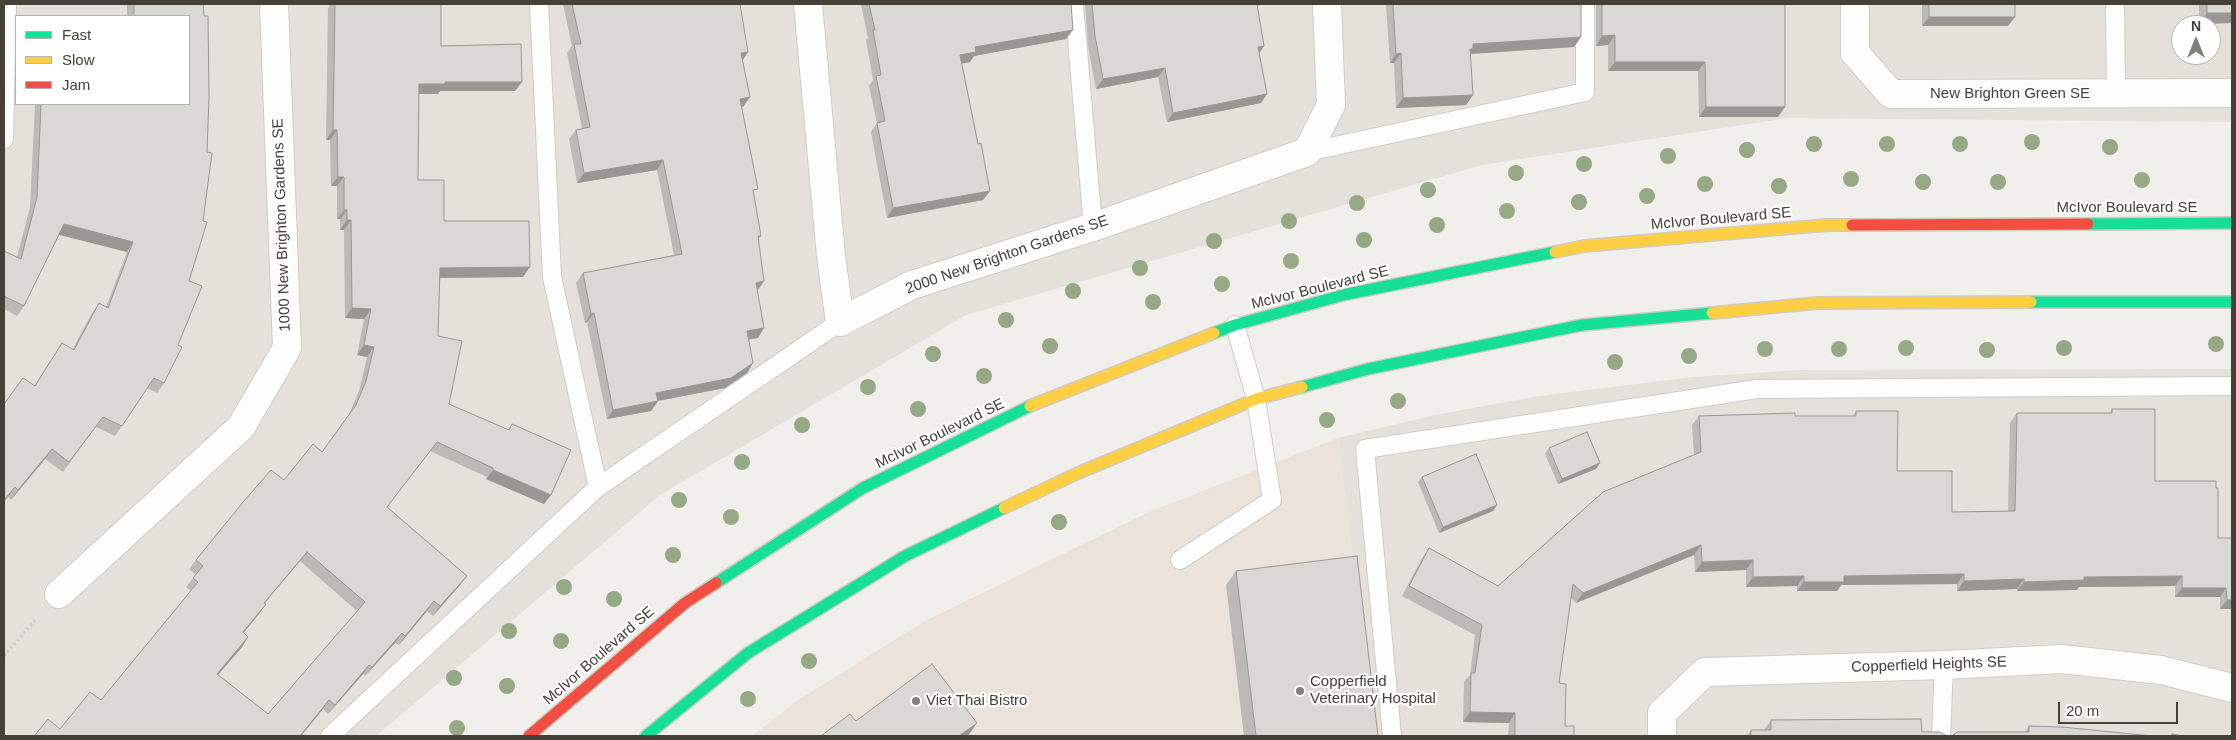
<!DOCTYPE html>
<style>
body{margin:0}
#map{position:relative;width:2236px;height:740px;overflow:hidden;background:#f1efeb;font-family:Helvetica,sans-serif}
canvas{display:block}
.frame{position:absolute;inset:0;border:5px solid #454038;pointer-events:none}
.legend{position:absolute;left:15px;top:15px;width:175px;height:90px;box-sizing:border-box;background:#fff;border:1px solid #b5b3af;margin:0;padding:6px 9px;list-style:none;font-size:15px;color:#454038}
.legend li{display:flex;align-items:center;gap:10px;height:25px}
.legend b{width:25px;border:1px solid #b5b3af}
.north{position:absolute;left:2171px;top:15px;width:50px;height:50px;box-sizing:border-box;background:#fff;border:1px solid #b5b3af;border-radius:50%;rotate:0deg;font-size:14px;font-weight:700;line-height:20px;text-align:center;color:#454038}
.north::after{content:'';display:block;margin:auto;width:18px;height:22px;background:#817d77;clip-path:polygon(50% 0,100% 100%,50% 72%,0 100%)}
.scale{position:absolute;left:2058px;top:702px;width:120px;height:22px;box-sizing:border-box;border:2px solid #454038;border-top:0;padding-left:6px;font-size:15px;line-height:18px;white-space:nowrap;color:#454038;-webkit-text-stroke:4px #fff;paint-order:stroke}
</style>
<div id="map">
<canvas width="2236" height="740"></canvas>
<div class="frame"></div>
<ul class="legend">
<li><b style="height:6px;background:#16e098"></b>Fast</li>
<li><b style="height:6px;background:#ffcf43"></b>Slow</li>
<li><b style="height:6px;background:#f24e42"></b>Jam</li>
</ul>
<div class="north">N</div>
<div class="scale">20 m</div>
</div>
<script>
const c = document.querySelector('canvas').getContext('2d');
c.lineJoin = 'round';
function paint(path, color) { c.fillStyle = color; c.fill(path, 'evenodd'); }
const poly = rows => new Path2D(rows.map(r => 'M' + r).join(''));
function strokePath(path, color, width, dash) { c.strokeStyle = color; c.lineWidth = width; c.lineCap = dash ? 'butt' : 'round'; c.setLineDash(dash || []); c.stroke(path); }
function write(font, color, halo, rows, align = 'center') {
  c.font = font + ' Helvetica,sans-serif'; c.lineWidth = 4.5; c.setLineDash([]); c.textBaseline = 'middle'; c.strokeStyle = halo; c.fillStyle = color; for (const [text, x, y, turn = 0] of rows) {
    c.save(); c.translate(x, y); c.rotate((+turn || 0) * Math.PI / 180); c.textAlign = isNaN(turn) ? turn : align; if (halo) c.strokeText(text, 0, 0); c.fillText(text, 0, 0); c.restore();
  }
}
paint(poly([
 [4,4,2232,4,2232,122,1788,118,1482,165,966,315,660,495,376,736,4,736],
 [16,16,189,16,189,104,16,104],
 [2181,25,2211,25,2211,55,2181,55],
 [2232,369,2232,736,1373,736,1338,438,1435,415,1539,396,1694,377,1799,370]
]), '#e4e0da');
paint(poly([
 [1338,438,1373,736,752,736,798,700,925,621,1149,512]
]), '#ebe3d9');
const lane = poly([
 [539,4,552,277,598,487],
 [1074,4,1093,227],
 [2115,4,2116,93],
 [4,139,7,4],
 [1307,152,1585,92,1585,4],
 [1180,560,1272,500,1256,399,1235,325],
 [330,736,598,487,840,322],
 [1392,736,1365,449,1757,389,2232,386],
 [1941,736,1944,665]
]);
const street = poly([
 [808,4,831,256,840,322,912,285,1093,227,1307,152,1331,105,1327,4],
 [1855,4,1855,53,1891,94,2232,93],
 [59,594,241,427,287,348,274,4],
 [1662,736,1662,713,1705,672,1944,665,2062,659,2161,670,2232,688]
]);
const fast = poly([
 [2088,224,2232,223],
 [2031,302,2232,302],
 [1214,333,1235,325,1343,295,1555,252],
 [1302,387,1368,369,1582,325,1712,313],
 [716,583,863,488,1030,406],
 [646,736,748,653,905,556,1004,508]
]);
const slow = poly([
 [1555,252,1584,246,1827,225,1852,225],
 [1712,313,1817,303,2031,302],
 [1030,406,1214,333],
 [1004,508,1078,473,1256,399,1302,387]
]);
const jam = poly([
 [1852,225,2088,224],
 [529,736,685,603,716,583]
]);
strokePath(lane, '#cfcdc9', 20);
strokePath(street, '#cfcdc9', 30);
strokePath(fast, '#cfcbc3', 14);
strokePath(slow, '#cfcbc3', 14);
strokePath(jam, '#cfcbc3', 14);
strokePath(poly([
 [4,656,36,619]
]), '#d1cfcb', 3, [2.5, 2.5]);
strokePath(lane, '#fdfdfc', 18);
strokePath(street, '#fdfdfc', 28);
strokePath(fast, '#16e098', 11);
strokePath(slow, '#ffcf43', 11);
strokePath(jam, '#f24e42', 11);
c.fillStyle = '#96a985';
for (const [x, y] of [
 [2032,142],
 [1814,144],
 [1887,144],
 [1960,144],
 [2110,147],
 [1747,150],
 [1668,156],
 [1584,164],
 [1516,173],
 [1851,179],
 [2142,180],
 [1923,182],
 [1998,182],
 [1705,184],
 [1779,186],
 [1428,190],
 [1647,196],
 [1579,202],
 [1357,203],
 [1507,211],
 [1289,221],
 [1437,225],
 [1364,240],
 [1214,241],
 [1291,261],
 [1140,268],
 [1222,284],
 [1073,291],
 [1153,302],
 [1006,320],
 [2216,344],
 [1050,346],
 [1906,348],
 [2064,348],
 [1765,349],
 [1839,349],
 [1987,350],
 [933,354],
 [1689,356],
 [1615,362],
 [984,376],
 [868,387],
 [1398,401],
 [918,409],
 [1327,420],
 [802,425],
 [742,462],
 [679,500],
 [731,517],
 [1059,522],
 [673,555],
 [564,587],
 [614,599],
 [509,631],
 [561,641],
 [809,661],
 [454,678],
 [507,686],
 [748,699],
 [457,728]
]) { c.beginPath(); c.arc(x, y, 8, 0, 2 * Math.PI); c.fill(); }
paint(poly([
 [127,4,203,4,189,281,164,383,157,393,147,388,115,436,96,427,63,472,45,459,11,500,8,497,34,386,62,343,72,350,92,313,99,303,106,307,127,252,59,235,24,306,17,316,4,309,4,251,17,257,30,207,35,104,189,104,189,16,127,16],
 [331,4,441,4,441,46,515,91,440,91,438,94,419,94,418,180,444,221,523,277,440,278,438,336,449,404,508,430,512,424,544,504,486,479,487,477,430,451,387,507,467,576,460,585,433,616,427,611,399,645,395,643,365,676,363,674,328,714,323,709,301,736,60,729,101,700,191,591,186,587,196,575,189,569,196,560,284,480,322,452,349,414,359,391,367,357,357,355,364,319,345,318,344,230,340,230,340,219,337,219,337,186,331,186,330,140,326,140,328,8],
 [300,561,357,611,268,714,218,675,242,647,248,637,243,633,259,614,266,604,265,603],
 [563,4,740,4,748,52,743,60,743,107,742,107,754,194,761,236,758,239,758,338,748,339,753,363,747,373,725,388,658,401,651,411,607,419,587,322,585,323,576,283,583,273,674,255,657,170,577,183,569,139,576,130,582,128,567,53,572,46],
 [861,4,1071,4,1066,39,974,56,970,62,962,64,978,144,990,191,983,200,887,218,871,132,877,123,869,86,873,80,866,40,868,38],
 [1085,4,1260,4,1257,8,1264,46,1259,53,1267,94,1261,103,1167,122,1158,77,1096,89,1088,46],
 [1386,4,1581,4,1581,37,1574,47,1470,54,1473,95,1466,105,1396,108,1394,63,1390,63],
 [1596,4,1785,4,1778,117,1699,117,1698,71,1608,71,1608,45,1596,46],
 [1922,4,2015,4,2008,26,1922,26],
 [2199,4,2232,4,2232,23,2199,24],
 [2112,409,2155,481,2218,538,2232,609,2220,609,2220,597,2175,597,2175,586,2079,587,2077,590,2017,591,2017,589,1957,591,1957,584,1841,585,1837,591,1797,591,1797,586,1746,587,1746,570,1695,572,1694,555,1576,603,1571,598,1559,683,1565,726,1574,736,1508,736,1509,723,1463,722,1464,682,1470,675,1475,635,1402,596,1422,558,1429,548,1498,586,1694,455,1692,425,1699,416,1853,416,1856,411,1897,471,1952,512,2008,511,2010,423,2017,413,2110,413],
 [1549,448,1596,469,1558,484,1545,454],
 [1422,477,1497,505,1493,511,1439,533,1418,482],
 [1236,571,1378,736,1244,736,1226,585],
 [1771,720,1922,732,1947,736,1747,736,1751,730,1764,730],
 [2029,726,2152,736,2025,732]
]), '#bbbab6');
paint(poly([
 [2207,13,2232,13,2232,23,2199,24],
 [1929,17,2015,17,2008,26,1922,26],
 [1073,30,1066,39,974,56,970,62,953,65,960,55,975,47],
 [1615,35,1608,45,1596,46,1602,36],
 [1581,37,1574,47,1469,54,1466,59,1473,44],
 [1264,46,1258,55,1258,47],
 [748,52,742,61,741,53],
 [1401,53,1394,63,1390,63,1396,54],
 [1615,62,1705,62,1698,71,1608,71],
 [1165,68,1158,77,1096,89,1103,79],
 [445,82,522,82,515,91,440,91,438,94,412,94,419,84],
 [1267,94,1261,103,1167,122,1173,113],
 [1473,95,1466,105,1396,108,1403,98],
 [750,97,743,107,734,108,740,99],
 [1706,107,1785,107,1778,117,1699,117],
 [333,130,337,130,330,140,326,140],
 [663,160,657,170,577,183,584,173],
 [338,177,344,177,337,186,331,186],
 [990,191,983,200,887,218,893,208],
 [344,210,347,210,340,219,337,219],
 [347,220,351,220,344,230,340,230],
 [64,224,133,242,127,252,57,234],
 [530,267,523,277,434,278,440,268],
 [764,281,758,290,756,283],
 [352,308,371,309,364,319,345,318],
 [594,313,587,322,585,323,591,314],
 [764,328,758,338,740,341,747,331],
 [364,345,374,347,367,357,357,355],
 [753,363,747,373,725,388,652,402,658,401,651,411,607,419,613,410,656,393],
 [52,449,45,459,11,500,18,490],
 [1600,463,1596,469,1558,484,1562,479],
 [493,470,551,495,544,504,486,479],
 [15,487,8,497,4,502,4,500],
 [1497,505,1493,511,1439,533,1443,527],
 [1701,545,1694,555,1576,603,1583,593],
 [307,552,300,561,257,612,264,603],
 [1753,560,1746,570,1695,572,1702,562],
 [1964,574,1957,584,1841,585,1837,591,1797,591,1804,582,1844,576],
 [467,576,460,585,433,616,440,606],
 [1804,576,1797,586,1746,587,1753,577],
 [2182,576,2175,586,2079,587,2077,590,2017,591,2024,582,2084,577],
 [2024,579,2017,589,1957,591,1964,581],
 [2182,588,2226,588,2220,597,2175,597],
 [2227,600,2232,600,2232,609,2220,609],
 [434,601,427,611,399,645,405,636],
 [266,604,259,614,236,642,243,632],
 [402,633,395,643,365,676,372,667],
 [248,637,242,647,210,684,217,674],
 [369,665,363,674,328,714,335,705],
 [329,700,323,709,301,736,300,736],
 [1470,712,1515,713,1509,723,1463,722],
 [977,723,968,736,959,736]
]), '#999794');
const building = poly([
 [134,4,203,4,204,16,208,16,209,97,207,152,212,153,203,221,207,222,189,281,202,286,178,345,182,347,164,383,154,378,122,426,103,417,69,462,52,449,18,490,15,487,4,500,4,404,23,378,35,386,62,343,74,350,99,303,108,308,133,242,64,224,24,306,4,296,4,251,21,259,37,197,41,104,189,104,189,16,134,16,134,4],
 [335,4,441,4,441,46,521,44,522,82,445,82,445,84,419,84,418,180,444,180,444,221,529,221,530,267,440,268,438,336,462,341,449,404,509,430,512,424,571,450,551,495,493,470,493,468,437,442,387,507,467,576,440,606,434,601,405,636,402,633,372,667,369,665,335,705,329,700,300,736,34,736,48,719,60,729,90,692,101,700,198,582,193,578,203,566,196,560,244,501,271,470,284,480,313,444,322,452,356,405,366,381,374,347,364,345,371,309,352,308,351,220,347,220,347,210,344,210,344,177,338,177,337,130,333,130,335,4],
 [307,552,365,602,268,714,217,674,248,637,243,632,266,604,264,603,307,552],
 [572,4,740,4,748,52,741,53,750,97,740,99,758,189,753,190,761,236,758,236,764,281,756,283,764,328,747,331,753,363,731,378,656,393,658,401,613,410,594,313,591,314,583,273,682,254,663,160,584,173,576,130,590,127,574,44,581,44,572,4],
 [869,4,1071,4,1073,30,975,47,976,52,960,55,978,144,981,143,990,191,893,208,877,123,885,121,876,76,881,75,873,30,875,30,869,4],
 [1092,4,1257,4,1264,46,1258,47,1267,94,1173,113,1165,68,1103,79,1095,36,1092,4],
 [1393,4,1581,4,1581,37,1473,44,1473,49,1470,49,1473,95,1403,98,1401,53,1396,54,1393,4],
 [1602,4,1785,4,1785,107,1706,107,1705,62,1615,62,1615,35,1602,36,1602,4],
 [1929,4,2015,4,2015,17,1929,17,1929,4],
 [2207,4,2232,4,2232,13,2207,13,2207,4],
 [2112,409,2155,409,2155,481,2216,481,2216,488,2218,488,2218,538,2232,538,2232,600,2227,600,2226,588,2182,588,2182,576,2084,577,2084,580,2024,582,2024,579,1964,581,1964,574,1844,576,1844,582,1804,582,1804,576,1753,577,1753,560,1702,562,1701,545,1583,593,1573,584,1559,683,1566,684,1565,726,1574,726,1574,736,1515,736,1515,713,1470,712,1471,673,1475,673,1482,625,1409,586,1429,548,1498,586,1603,492,1701,452,1699,416,1795,413,1795,416,1856,416,1856,411,1898,411,1897,471,1952,471,1952,512,2015,511,2017,413,2112,413,2112,409],
 [1587,432,1600,463,1562,479,1549,448,1587,432],
 [1476,454,1497,505,1443,527,1422,477,1476,454],
 [1357,556,1378,736,1256,736,1236,571,1357,556],
 [932,664,977,723,959,736,821,736,850,714,856,721,932,664],
 [1921,719,1922,732,1939,732,1947,736,1751,736,1751,730,1771,730,1771,720,1921,719],
 [2029,726,2062,727,2152,736,1949,736,1952,736,1957,732,2029,732,2029,726],
 [2172,734,2182,736,2171,736,2172,734]
]);
paint(building, '#dad8d4');
strokePath(building, '#999794', 1);
for (const [x, y, r, color] of [
 [1300,691,5,"#817d77"],
 [916,701,5,"#817d77"]
]) { const dot = new Path2D(); dot.arc(x, y, r, 0, 2 * Math.PI); c.fillStyle = color; c.fill(dot); strokePath(dot, '#fff', 2); }
write('15px', '#454038', '#fff', [
 ["New Brighton Green SE",2010,94],
 ["McIvor Boulevard SE",2127,208],
 ["McIvor Boulevard SE",1721,219,-5],
 ["1000 New Brighton Gardens SE",282,225,-92],
 ["2000 New Brighton Gardens SE",1007,255,-19],
 ["McIvor Boulevard SE",1320,288,-14],
 ["McIvor Boulevard SE",940,434,-26],
 ["McIvor Boulevard SE",599,656,-41],
 ["Copperfield Heights SE",1929,665,-2]
]);
write('15px', '#454038', '#fff', [
 ["Copperfield",1310,682],
 ["Veterinary Hospital",1310,699],
 ["Viet Thai Bistro",926,701]
], 'left');
</script>
